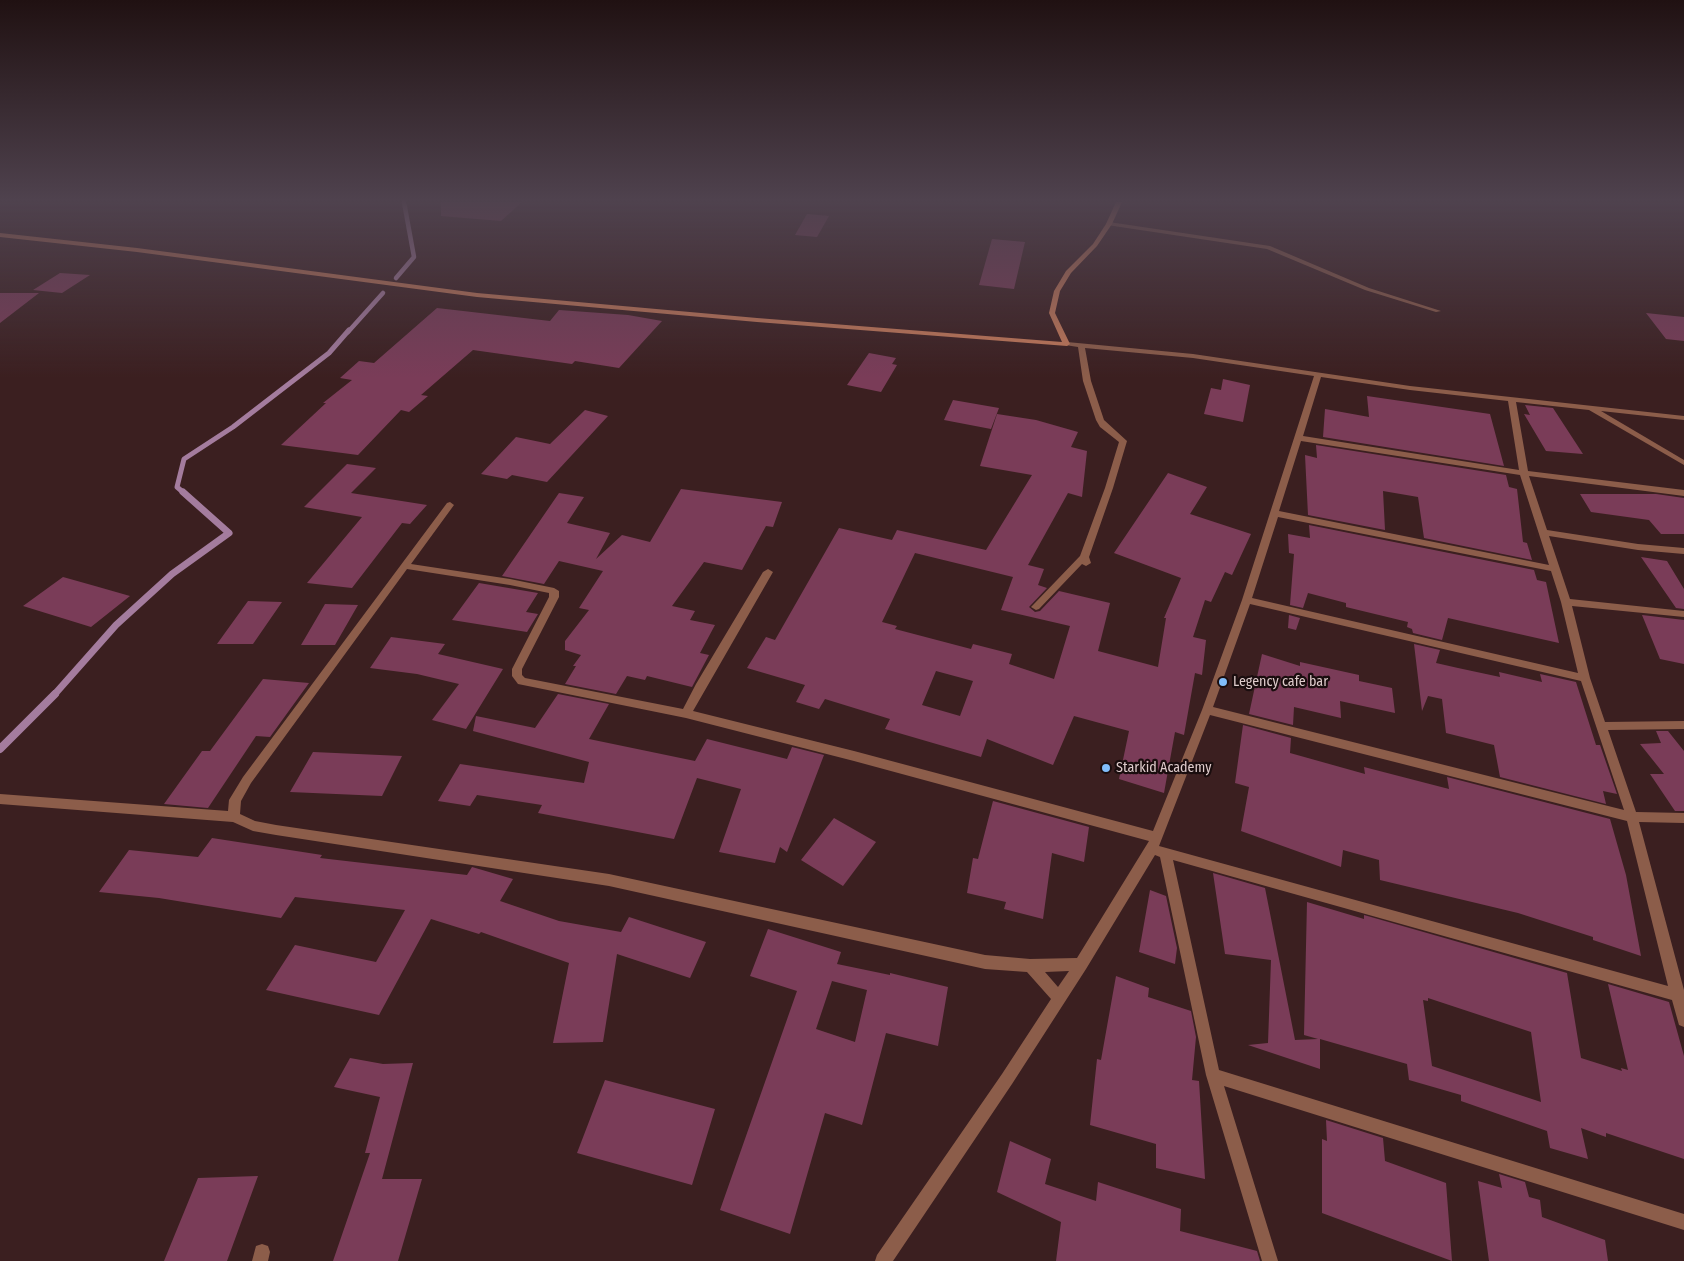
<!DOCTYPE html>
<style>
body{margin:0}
canvas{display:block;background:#3b1f20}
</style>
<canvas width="1684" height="1261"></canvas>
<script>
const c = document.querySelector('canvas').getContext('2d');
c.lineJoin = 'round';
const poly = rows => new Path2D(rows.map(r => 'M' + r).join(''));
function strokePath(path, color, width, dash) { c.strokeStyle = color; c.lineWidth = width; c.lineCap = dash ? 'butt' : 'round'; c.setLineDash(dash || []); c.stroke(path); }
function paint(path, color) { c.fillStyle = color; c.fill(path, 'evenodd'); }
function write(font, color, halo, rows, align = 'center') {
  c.font = font + ' "Fira Sans Condensed",sans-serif'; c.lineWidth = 4.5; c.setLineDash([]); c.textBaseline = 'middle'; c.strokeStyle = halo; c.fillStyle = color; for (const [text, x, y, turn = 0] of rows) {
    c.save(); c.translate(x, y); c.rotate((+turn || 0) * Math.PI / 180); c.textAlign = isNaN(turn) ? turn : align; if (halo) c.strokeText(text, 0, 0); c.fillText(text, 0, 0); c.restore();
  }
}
strokePath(poly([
 [396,278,414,257,404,202],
 [348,332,383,293]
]), '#a47c9e', 4.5);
strokePath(poly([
 [184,493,177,487,184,459,233,427,329,353,349,330]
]), '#a47c9e', 5);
strokePath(poly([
 [54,695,116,625,172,574,229,533,183,492]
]), '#a47c9e', 7);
strokePath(poly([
 [0,749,55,694]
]), '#a47c9e', 8);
paint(poly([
 [441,202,522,202,501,221,441,216],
 [807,214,829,216,817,237,795,235],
 [992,239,1025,242,1014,289,979,285],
 [60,273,90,275,62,293,33,290],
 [0,293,39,293,0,323],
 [437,308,550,321,559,310,628,315,662,321,619,368,575,361,572,364,473,350,421,395,428,396,409,412,401,410,358,455,281,445,326,403,323,403,352,380,340,378,359,361,374,363],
 [1646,313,1684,317,1684,341,1666,339],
 [869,353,896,358,892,364,897,365,881,392,847,385],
 [1223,379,1250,385,1243,422,1204,414,1211,388,1221,390],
 [1367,396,1490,414,1504,466,1323,437,1325,409,1369,417],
 [953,400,999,408,991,429,944,420],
 [1525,405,1553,408,1583,454,1546,451,1524,414,1530,415],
 [585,410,608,416,547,482,512,475,507,479,481,474,516,437,550,444],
 [997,414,1036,420,1078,432,1071,447,1087,451,1082,497,1068,493,1028,565,1044,569,1038,585,1047,588,1029,607,1035,612,1040,611,1059,591,1110,603,1098,651,1158,667,1166,618,1164,618,1181,578,1114,553,1168,473,1207,487,1190,514,1251,534,1232,575,1225,572,1211,602,1205,600,1193,637,1206,640,1202,675,1195,673,1184,735,1175,732,1164,793,1119,779,1129,731,1074,716,1053,765,987,739,981,757,885,729,890,719,825,699,819,709,796,702,805,685,747,668,766,637,775,640,839,528,892,540,897,530,986,550,1032,475,980,466],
 [915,553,1013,577,1001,610,1070,626,1054,679,1009,664,1012,654,973,644,971,649,895,629,897,626,882,622],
 [936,671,973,681,960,716,922,705],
 [1316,445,1506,475,1509,487,1517,489,1523,542,1527,543,1532,560,1424,538,1418,497,1383,491,1385,530,1308,515,1305,455,1317,458],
 [347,464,376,468,351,493,427,505,410,524,402,523,352,588,307,583,362,517,304,507],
 [681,489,782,502,773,527,766,526,742,570,704,562,672,606,695,611,690,620,715,625,700,653,709,655,692,687,647,676,645,680,627,676,616,694,565,684,576,666,573,666,581,655,565,650,565,641,589,610,579,608,603,571,559,561,544,584,502,576,559,493,584,497,567,523,610,533,596,559,622,535,650,542],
 [1580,494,1656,494,1684,498,1684,534,1661,534,1649,520,1591,512],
 [1309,525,1534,570,1537,580,1546,582,1559,643,1448,618,1442,640,1413,633,1412,629,1407,627,1408,622,1346,607,1346,603,1308,593,1303,608,1290,605,1294,554,1289,553,1288,534,1310,538],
 [1641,557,1667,561,1684,589,1684,609,1676,608],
 [63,577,95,586,130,596,91,627,23,606],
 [479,583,538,593,526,612,538,614,527,632,452,620],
 [248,601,282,602,253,644,217,644],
 [325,604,358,605,335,645,301,645],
 [1289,615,1300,618,1296,630,1288,628],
 [1642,615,1684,620,1684,664,1660,659],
 [391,637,445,644,438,654,503,669,466,729,432,720,459,684,417,674,370,668],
 [1414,644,1440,650,1436,663,1458,668,1500,677,1499,672,1542,682,1540,674,1576,682,1596,745,1600,745,1617,794,1603,791,1606,804,1500,777,1494,745,1446,733,1442,699,1428,696,1422,711],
 [1262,654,1300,666,1300,662,1359,675,1359,681,1392,688,1395,713,1340,701,1341,718,1294,707,1293,725,1249,714],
 [263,679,309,683,270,737,256,736,208,808,164,804,202,751,210,751],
 [558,694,609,704,589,739,695,761,707,739,787,759,792,747,824,755,787,852,780,847,775,863,719,852,741,789,697,778,674,839,538,813,542,805,477,795,470,806,438,801,460,764,584,783,589,762,473,731,476,716,535,728],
 [1243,725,1291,738,1290,753,1365,774,1364,767,1449,789,1447,777,1610,819,1626,875,1641,956,1593,940,1593,937,1518,913,1380,880,1379,860,1343,850,1341,867,1241,831,1249,787,1235,783],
 [1656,731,1668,731,1684,751,1684,811,1675,811,1650,774,1664,774,1640,744,1661,743],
 [313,752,402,756,382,796,290,792],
 [993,801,1089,827,1084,862,1052,853,1043,919,1004,909,1006,902,967,893,973,858,978,859],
 [834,818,876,842,843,886,801,860],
 [212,838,322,855,320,858,467,875,472,867,513,879,500,901,559,921,621,932,629,917,706,942,690,978,617,954,603,1042,553,1043,569,963,481,932,479,934,431,919,379,1015,266,990,295,945,376,962,405,910,295,897,281,918,159,898,99,892,129,850,198,857],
 [1213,873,1265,888,1295,1040,1318,1039,1304,1035,1307,902,1364,919,1364,915,1567,973,1581,1058,1622,1071,1621,1068,1628,1070,1608,984,1669,1002,1684,1056,1684,1159,1606,1133,1606,1137,1581,1128,1588,1159,1550,1148,1547,1131,1461,1101,1461,1095,1409,1080,1407,1064,1320,1039,1320,1069,1248,1045,1268,1043,1271,960,1225,954],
 [1428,998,1531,1032,1541,1102,1432,1066,1423,1000,1428,1001],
 [1150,890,1166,896,1177,948,1175,964,1139,952],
 [768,929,841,952,837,964,890,975,890,973,948,987,938,1046,886,1033,862,1125,825,1113,790,1234,720,1210,797,991,750,976],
 [832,981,867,990,855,1042,816,1029],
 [1116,976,1149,988,1148,997,1191,1011,1196,1037,1192,1080,1199,1081,1205,1179,1156,1168,1156,1144,1090,1125,1097,1059,1101,1060],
 [350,1058,383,1064,413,1063,382,1179,422,1179,398,1261,333,1261,370,1153,365,1153,380,1097,334,1087],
 [605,1080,715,1109,692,1185,577,1153],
 [1326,1120,1383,1138,1385,1161,1446,1183,1452,1261,1322,1213,1322,1139,1327,1141],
 [1010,1141,1051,1159,1045,1184,1096,1201,1098,1182,1181,1209,1180,1231,1257,1251,1260,1261,1056,1261,1061,1222,997,1192],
 [1499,1174,1525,1182,1529,1197,1540,1200,1542,1217,1605,1240,1608,1261,1489,1261,1478,1181,1502,1188],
 [258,1176,227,1261,164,1261,198,1178]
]), '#7a3c58');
paint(poly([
 [1109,222,1270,246,1369,288,1441,311,1436,312,1365,290,1267,249,1107,225,1106,224,1109,222]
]), '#8c5d4a');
paint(poly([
 [1067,342,1193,354,1410,386,1684,416,1684,420,1601,411,1684,460,1684,465,1589,410,1516,402,1528,471,1684,490,1684,496,1529,476,1547,530,1638,544,1684,548,1684,554,1638,550,1549,536,1570,599,1684,611,1684,617,1572,606,1590,678,1605,722,1684,721,1684,729,1608,730,1636,812,1684,813,1684,823,1639,822,1684,990,1684,1027,1679,1025,1672,1000,1173,860,1219,1070,1684,1214,1684,1230,1224,1086,1278,1261,1262,1261,1206,1075,1160,857,1155,855,1086,969,1012,1084,893,1261,875,1261,877,1255,1002,1074,1051,999,1027,972,985,969,609,886,276,835,253,831,233,822,0,804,0,794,228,811,229,800,243,777,447,503,450,502,454,505,411,564,510,579,554,588,559,591,559,597,522,669,522,675,525,678,683,709,696,684,763,572,768,569,773,572,693,711,854,751,1153,831,1202,710,1242,600,1314,376,1193,358,1085,348,1091,381,1104,420,1127,441,1113,488,1089,557,1091,563,1086,566,1082,564,1039,609,1036,610,1031,607,1033,605,1080,556,1105,488,1119,442,1100,427,1096,420,1083,381,1078,347,1065,345,1065,343,1067,342],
 [1321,377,1410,390,1508,401,1519,470,1303,436,1321,377],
 [1301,441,1520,475,1549,565,1279,511,1301,441],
 [1278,517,1551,571,1561,602,1578,673,1252,598,1278,517],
 [407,569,510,585,549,593,549,597,512,669,512,676,518,684,686,718,854,761,1149,841,1077,958,1030,959,985,955,609,874,276,825,255,821,240,814,241,801,251,783,407,569],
 [1250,604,1581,681,1624,810,1213,707,1250,604],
 [1210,715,1627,821,1668,986,1159,846,1210,715],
 [1069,971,1058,987,1045,972,1069,971],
 [262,1244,268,1246,270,1252,268,1261,252,1261,256,1246,262,1244]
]), '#8c5d4a');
paint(poly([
 [1116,202,1122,202,1112,224,1097,246,1071,273,1060,291,1055,313,1070,344,1067,346,757,322,477,297,137,252,0,237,0,233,137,248,477,293,757,318,1062,342,1049,313,1054,291,1066,271,1093,244,1106,224,1116,202]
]), '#c57a5a');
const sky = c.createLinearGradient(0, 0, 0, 378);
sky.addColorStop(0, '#201112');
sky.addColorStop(0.53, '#4f424e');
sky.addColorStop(1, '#4f424e00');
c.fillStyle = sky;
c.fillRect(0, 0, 1684, 378);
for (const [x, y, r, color] of [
 [1223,682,5,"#81bdfa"],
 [1106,768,5,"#81bdfa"]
]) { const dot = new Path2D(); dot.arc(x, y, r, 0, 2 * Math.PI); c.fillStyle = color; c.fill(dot); strokePath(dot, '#1a0d0e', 2); }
write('14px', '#dfcccc', '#1a0d0e', [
 ["Legency cafe bar",1233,682],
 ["Starkid Academy",1116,768]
], 'left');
</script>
